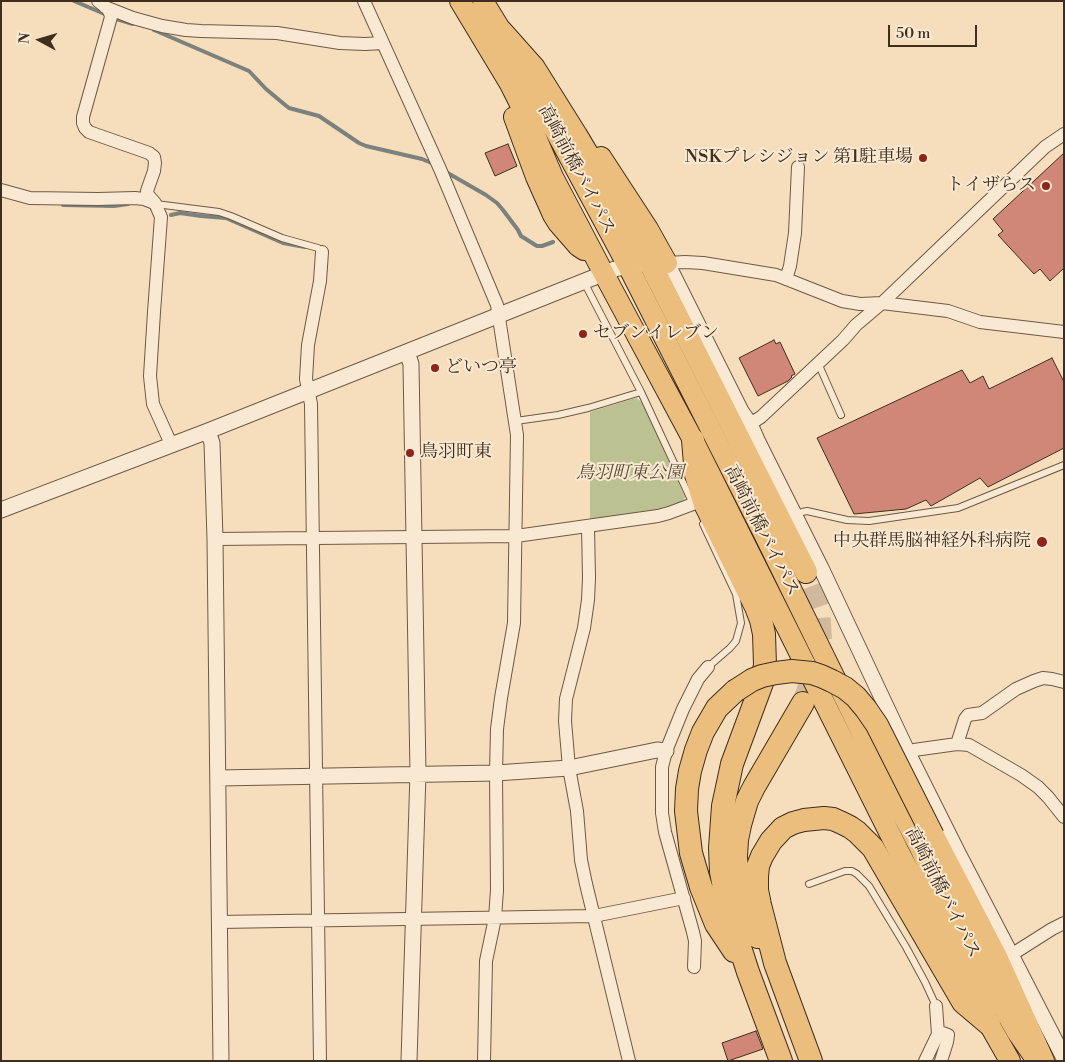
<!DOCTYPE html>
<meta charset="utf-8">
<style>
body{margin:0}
#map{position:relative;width:1065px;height:1062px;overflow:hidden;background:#f6ddbc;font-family:"Libre Bodoni",serif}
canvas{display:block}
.frame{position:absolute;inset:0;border:2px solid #3f2e1e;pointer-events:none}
.north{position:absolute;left:15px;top:15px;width:50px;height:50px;-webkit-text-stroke:4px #f9e9d3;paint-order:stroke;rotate:276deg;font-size:14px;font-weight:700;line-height:20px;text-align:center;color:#3f2e1e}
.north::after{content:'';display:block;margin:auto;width:18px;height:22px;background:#3f2e1e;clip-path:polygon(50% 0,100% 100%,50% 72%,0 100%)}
.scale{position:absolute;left:888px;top:25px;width:89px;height:22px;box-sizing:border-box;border:2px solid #3f2e1e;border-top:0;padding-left:6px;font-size:15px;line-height:18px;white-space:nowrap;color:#3f2e1e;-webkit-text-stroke:4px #f9e9d3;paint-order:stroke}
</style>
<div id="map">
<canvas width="1065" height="1062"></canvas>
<div class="frame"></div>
<div class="north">N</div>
<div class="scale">50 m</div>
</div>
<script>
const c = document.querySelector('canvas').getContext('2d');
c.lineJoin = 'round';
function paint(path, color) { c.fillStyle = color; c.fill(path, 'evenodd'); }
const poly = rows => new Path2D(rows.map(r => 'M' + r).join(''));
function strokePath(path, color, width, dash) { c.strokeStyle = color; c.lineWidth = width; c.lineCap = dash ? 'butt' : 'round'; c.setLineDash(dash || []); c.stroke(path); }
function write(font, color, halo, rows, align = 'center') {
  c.font = font + ' "Libre Bodoni","Noto Serif JP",serif'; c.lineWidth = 4; c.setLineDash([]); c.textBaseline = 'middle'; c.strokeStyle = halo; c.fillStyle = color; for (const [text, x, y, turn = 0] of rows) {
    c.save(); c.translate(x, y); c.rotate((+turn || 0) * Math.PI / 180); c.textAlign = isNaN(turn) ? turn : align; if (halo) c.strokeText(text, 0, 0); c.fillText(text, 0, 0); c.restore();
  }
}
paint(poly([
 [636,398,642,402,685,497,683,503,666,510,590,520,590,412]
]), '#bcc191');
strokePath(poly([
 [74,1,107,15],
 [113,18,133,24],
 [154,30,249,71,266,89,284,104,289,108,319,116,359,143,366,146,422,159,434,164],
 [446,172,486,195,497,203,503,210,518,230,521,236,537,246,542,246,553,242],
 [63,205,114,206,128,204],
 [171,215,180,213,201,216,226,218,283,243,305,247]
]), '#7b817d', 4);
const building = poly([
 [508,144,517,166,495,176,485,153,508,144],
 [1064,153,1064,268,1050,281,1040,269,1034,274,998,235,1003,231,993,219,1064,153],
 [774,340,776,344,780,342,795,374,791,376,792,377,788,381,758,396,739,358,774,340],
 [1052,358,1064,382,1064,448,988,487,980,478,931,506,926,500,906,509,854,514,817,438,962,370,970,383,983,376,989,389,1052,358],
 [756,1031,763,1049,728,1061,722,1043,756,1031]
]);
paint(building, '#d18778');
strokePath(building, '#3f2e1e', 1);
strokePath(poly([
 [803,703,817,664,821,640,819,607,813,590,806,572]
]), '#d1ba9c', 22, [22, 11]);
const service = poly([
 [156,204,219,212,231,216,282,238,318,248,322,252],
 [584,282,641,392,693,504],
 [818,363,841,415],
 [516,421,558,415,588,408,641,392],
 [795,516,802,512,807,511,847,520,869,521,958,508,1064,465],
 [703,524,736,594,741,623,736,641,730,648,708,667],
 [809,884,845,871,852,871,857,874,869,886,906,947,925,982,936,1006]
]);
const minor = poly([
 [98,1,107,8,110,13,111,17,83,117,83,123,85,128,89,132,149,153,154,157,155,163,154,171,147,191,148,195,155,203,161,217,154,312,150,376,153,404,171,444],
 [364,1,440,169,497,305,517,435,514,623,501,698,497,729,496,773,497,890,495,918,486,961,484,1061],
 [105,7,133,18,162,26,186,30,201,31,277,33,340,43,365,44,383,43],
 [1,190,30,198,98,199,135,198,144,199,154,203],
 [667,263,685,262,703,263,776,275,842,301,860,304,882,303,948,311,980,322,1064,332],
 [786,279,790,266,795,233,798,167],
 [750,424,761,417,843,340,856,325,882,303,1045,147,1064,134],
 [588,526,589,578,588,600,584,628,566,699,565,721,569,768,577,811,581,860,586,884,629,1061],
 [215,539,516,536,658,516,669,513,693,504],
 [957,744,965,719,968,715,982,713,1016,689,1034,681,1043,678,1052,679,1064,682],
 [908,753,914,750,957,744,969,745,1021,775,1038,787,1048,797,1064,817],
 [219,922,594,916,684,898],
 [1011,955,1052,929,1064,923],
 [694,967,695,941,693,932,665,832,662,813,662,767,666,751,683,709,698,679,708,667],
 [938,1034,943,1033,948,1035,947,1042,941,1061],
 [320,1061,311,404,306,379,308,345,320,281,322,252],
 [925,1061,938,1034,936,1006]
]);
const tertiary = poly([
 [407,352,411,364,418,773,409,1061],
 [208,431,212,443,215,539,221,1061],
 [1,510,208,431,615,269,638,264,667,263,741,411,750,424,757,440,821,568,908,753,958,853,1011,955,1064,1058],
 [218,778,496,773,569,768,657,750,666,751]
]);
const trunk = poly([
 [460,1,510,84,532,128,553,177,604,274,693,440,899,852,989,1024,1010,1061],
 [483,1,502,32,628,266,764,534,891,792,920,848,966,943,1017,1032,1033,1055],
 [514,117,536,177,553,215,558,223,578,246,584,250],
 [601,157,648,229,667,263]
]);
const motorway = poly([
 [502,32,534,68,576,135,614,199,650,263,806,572],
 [693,440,696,475,704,502,756,607,761,620,764,634,765,665,762,683,732,764,723,806,720,848,721,872,729,913,748,972,781,1061],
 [933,836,996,957,1043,1061],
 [758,937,747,915,740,892,737,875,736,856,737,840,740,825,747,801,754,787,803,703],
 [734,951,716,924,701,887,691,853,686,811,687,789,690,771,696,750,703,732,717,708,735,691],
 [811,1061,775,963,760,905,757,890,757,877,758,866,762,856,771,841,783,828,793,823,804,820,824,818,833,819,842,823,850,827,857,832,873,848,963,1002,989,1024]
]);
strokePath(service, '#6d5a46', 8);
strokePath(minor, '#6d5a46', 14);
strokePath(tertiary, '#6d5a46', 17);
strokePath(trunk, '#3f2e1e', 22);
strokePath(motorway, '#3f2e1e', 24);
strokePath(service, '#f9e9d3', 6);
strokePath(minor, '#f9e9d3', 12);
strokePath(tertiary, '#f9e9d3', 15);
strokePath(trunk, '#ebbe7e', 20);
strokePath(motorway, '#ebbe7e', 22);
const motorwayBridge = poly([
 [735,691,752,680,762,676,776,673,792,671,812,673,821,676,832,681,845,688,856,697,866,709,877,725,933,836]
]);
strokePath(motorwayBridge, '#3f2e1e', 24, []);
strokePath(motorwayBridge, '#ebbe7e', 22);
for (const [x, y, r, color] of [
 [923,158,5,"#8f2418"],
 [1046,186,5,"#8f2418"],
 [583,334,5,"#8f2418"],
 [435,368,5,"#8f2418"],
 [410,453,5,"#8f2418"],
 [1042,542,6,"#8f2418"]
]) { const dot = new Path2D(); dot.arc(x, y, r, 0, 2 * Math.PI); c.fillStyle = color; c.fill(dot); strokePath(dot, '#f9e9d3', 2); }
write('18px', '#3f2e1e', '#f9e9d3', [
 ["NSKプレシジョン 第1駐車場",913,158],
 ["トイザらス",1036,186],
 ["セブンイレブン",593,334,"left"],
 ["どいつ亭",445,368,"left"],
 ["鳥羽町東",420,453,"left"],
 ["中央群馬脳神経外科病院",1031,542]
], 'right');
write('18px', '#3f2e1e', '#f9e9d3', [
 ["高崎前橋バイパス",576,170,62],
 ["高崎前橋バイパス",761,531,63],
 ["高崎前橋バイパス",942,893,63]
]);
write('italic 18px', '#584b35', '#f9e9d3', [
 ["鳥羽町東公園",630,474]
]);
</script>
